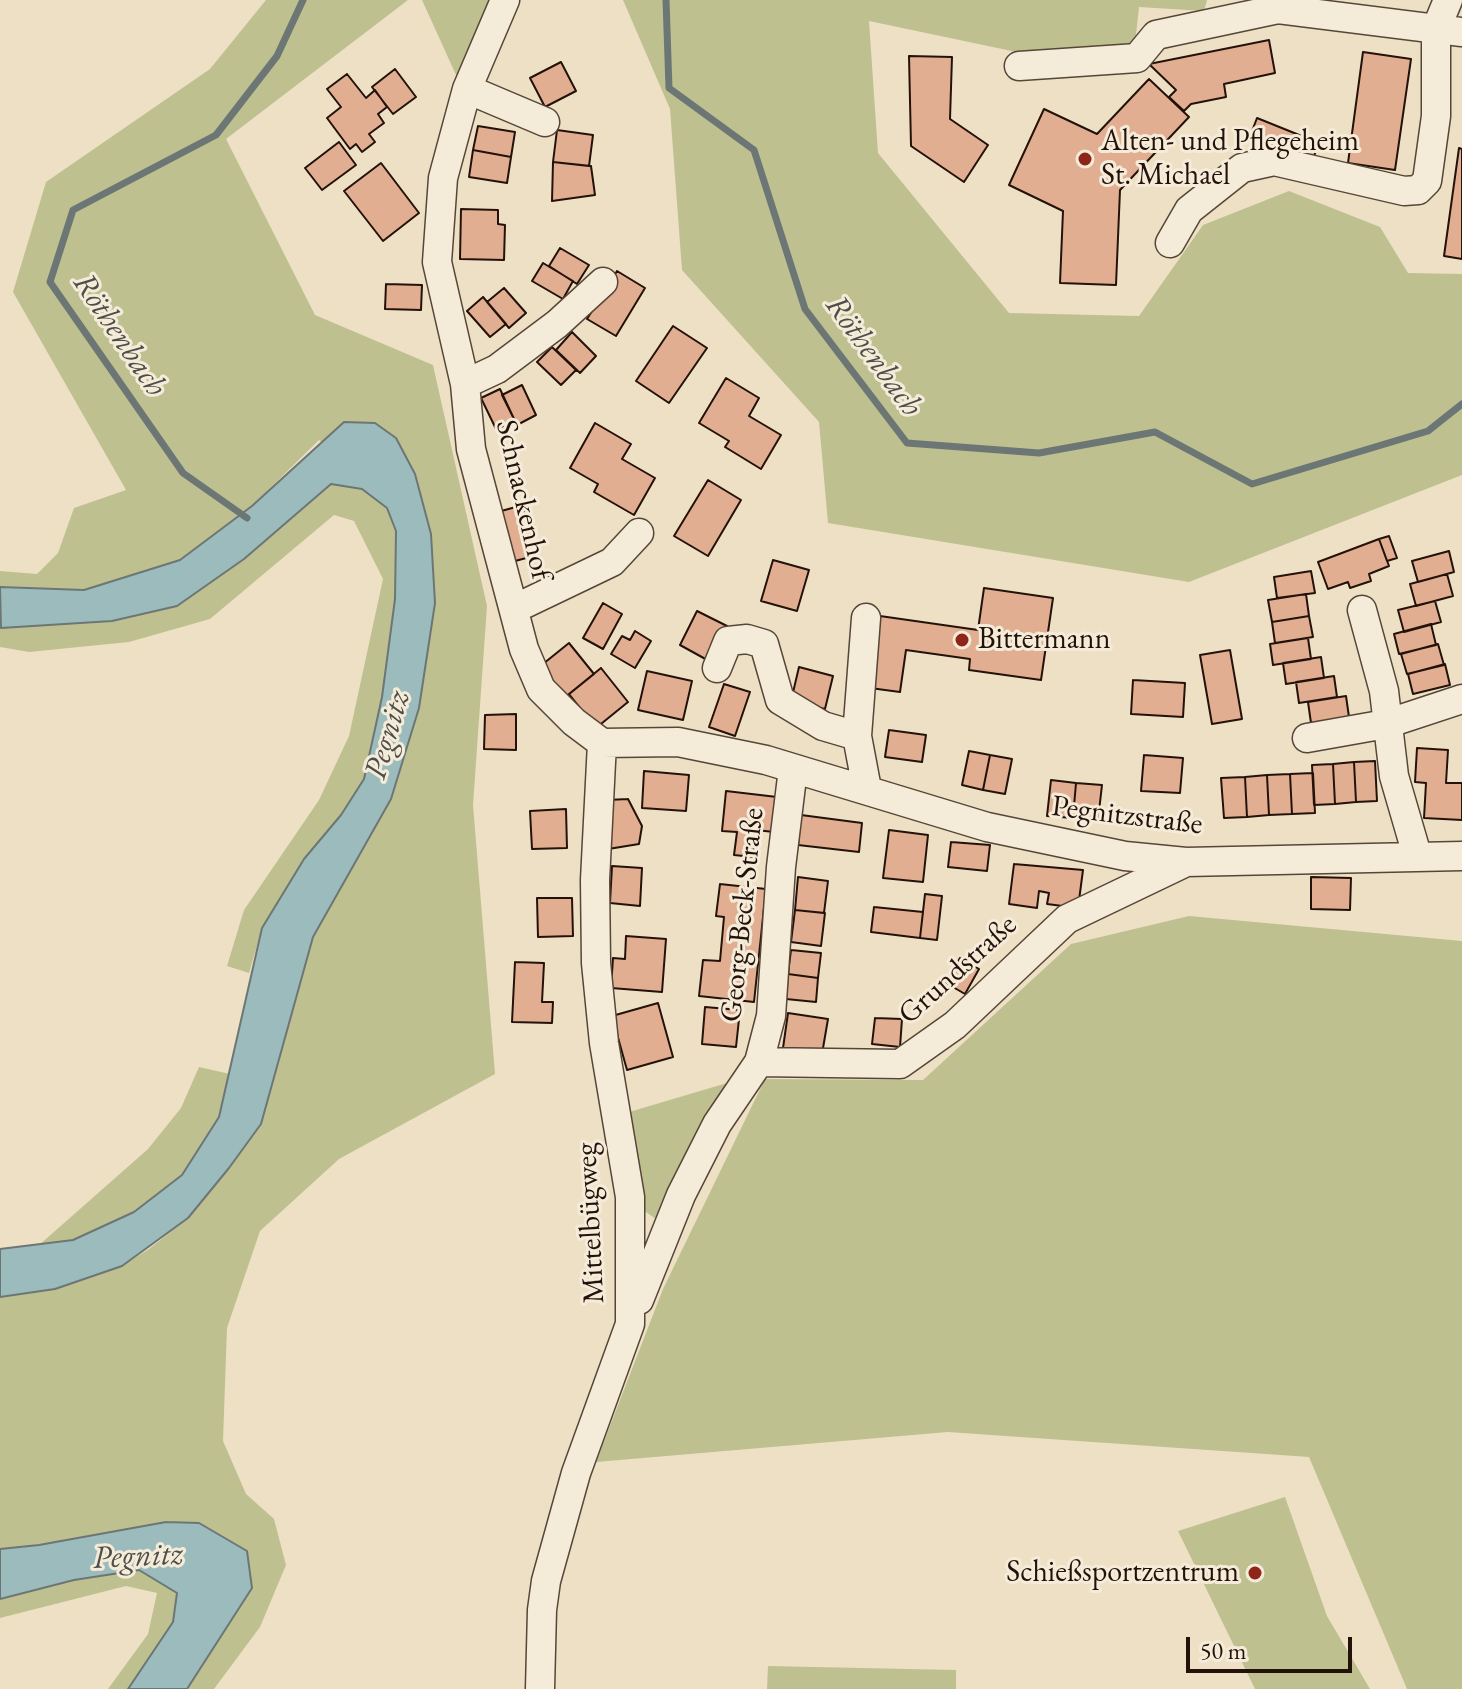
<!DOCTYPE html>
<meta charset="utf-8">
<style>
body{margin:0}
#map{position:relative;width:1462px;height:1689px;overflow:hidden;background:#eee0c4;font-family:"EB Garamond",serif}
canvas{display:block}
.scale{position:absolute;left:1186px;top:1637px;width:166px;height:36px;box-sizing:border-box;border:4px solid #24120a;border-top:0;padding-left:10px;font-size:24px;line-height:28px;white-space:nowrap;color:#24120a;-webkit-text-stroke:6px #f4ebd9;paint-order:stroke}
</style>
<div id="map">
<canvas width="1462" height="1689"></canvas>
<div class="scale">50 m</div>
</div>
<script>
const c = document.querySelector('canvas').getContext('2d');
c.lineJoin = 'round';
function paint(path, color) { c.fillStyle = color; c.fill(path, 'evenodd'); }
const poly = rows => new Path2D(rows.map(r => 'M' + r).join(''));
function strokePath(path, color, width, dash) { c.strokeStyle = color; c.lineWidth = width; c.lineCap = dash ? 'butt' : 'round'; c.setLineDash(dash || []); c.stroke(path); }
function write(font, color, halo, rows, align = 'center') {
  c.font = font + ' "EB Garamond",serif'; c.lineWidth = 6; c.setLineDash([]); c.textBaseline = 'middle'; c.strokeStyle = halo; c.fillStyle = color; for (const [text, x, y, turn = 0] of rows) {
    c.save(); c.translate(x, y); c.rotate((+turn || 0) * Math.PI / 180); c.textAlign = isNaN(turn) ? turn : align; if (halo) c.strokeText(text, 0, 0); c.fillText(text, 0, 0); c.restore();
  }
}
paint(poly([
 [266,0,408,0,226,139,315,315,433,365,487,606,473,805,495,1074,339,1159,260,1231,227,1328,223,1441,246,1494,274,1519,286,1565,260,1627,214,1689,187,1689,251,1588,247,1551,199,1523,166,1522,39,1545,0,1549,0,1297,55,1289,122,1266,149,1249,188,1218,261,1124,313,937,391,799,431,534,319,440,252,506,180,560,84,590,0,587,0,571,37,574,58,553,74,508,126,490,13,292,46,182,210,69],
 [422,0,521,0,461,86],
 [623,0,1207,0,1204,11,1139,7,1135,44,1026,54,869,21,878,153,1009,313,1139,316,1203,225,1289,191,1380,227,1408,273,1462,274,1462,475,1189,582,828,523,819,422,682,270,670,109],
 [330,484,362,488,387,508,396,531,395,599,382,697,364,779,341,815,304,859,262,928,249,973,227,966,244,910,319,800,349,736,383,579,354,521,334,515,210,619,129,642,29,652,0,647,0,628,112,621,303,506],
 [1189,916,1462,941,1462,1689,1407,1689,1309,1457,948,1432,596,1462,663,1289,765,1079,923,1080,1071,944],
 [199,1067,230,1074,219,1117,182,1175,134,1212,73,1240,38,1246,148,1149,181,1108],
 [744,1078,656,1219,630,1201,619,1115],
 [1285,1497,1327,1616,1370,1689,1255,1689,1178,1531],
 [139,1570,177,1593,173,1622,128,1689,108,1689,148,1634,157,1593,126,1586,0,1618,0,1599,74,1580],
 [768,1666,956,1670,956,1689,767,1689]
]), '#bfc090');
const water = poly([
 [344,422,375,423,396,438,415,474,431,534,435,603,419,708,391,799,313,937,261,1124,229,1168,188,1218,122,1266,55,1289,0,1297,0,1249,73,1240,134,1212,182,1175,219,1117,262,928,304,859,341,815,364,779,382,697,395,599,396,531,387,508,362,489,331,484,244,559,177,606,112,621,1,628,0,587,84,590,180,560,252,506,344,422],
 [166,1522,199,1523,247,1551,252,1588,187,1689,128,1689,173,1622,177,1593,139,1570,74,1580,0,1599,0,1549,39,1545,166,1522]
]);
paint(water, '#9cbbbc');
strokePath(water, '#6c7775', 2);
strokePath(poly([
 [666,0,669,88,754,150,805,309,907,443,1039,453,1155,432,1252,484,1428,431,1462,404],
 [247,518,183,473,50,282,73,210,216,135,277,56,303,0]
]), '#6c7775', 7);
const building = poly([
 [1269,40,1275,73,1224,84,1226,97,1191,104,1184,111,1169,97,1176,90,1149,64,1269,40],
 [1363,52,1411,59,1395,170,1348,163,1363,52],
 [909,56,952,57,950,119,988,145,964,182,911,146,909,56],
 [561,62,576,91,545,107,530,78,561,62],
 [395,69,416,97,393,114,372,87,395,69],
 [347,74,366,98,375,90,387,107,378,114,384,123,369,134,375,142,362,152,356,144,350,149,327,118,341,107,327,89,347,74],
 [1149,79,1189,117,1120,190,1116,285,1060,283,1063,211,1009,185,1044,109,1097,134,1149,79],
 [1257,118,1319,143,1311,164,1249,139,1257,118],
 [478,126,515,132,511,157,473,150,478,126],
 [557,130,593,135,589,166,553,162,557,130],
 [339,142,356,165,322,190,305,168,339,142],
 [1459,148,1462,149,1462,259,1444,256,1459,148],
 [473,150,511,157,507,183,469,177,473,150],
 [553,162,591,166,595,195,552,201,553,162],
 [381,163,419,213,383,241,344,191,381,163],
 [461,209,498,210,498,224,505,225,504,260,460,259,461,209],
 [560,248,589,265,577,284,549,266,560,248],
 [543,263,573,281,563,299,532,281,543,263],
 [617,271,645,288,616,336,587,319,617,271],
 [386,284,422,285,421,310,385,309,386,284],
 [504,288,526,313,509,328,487,302,504,288],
 [483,297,506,324,490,337,467,311,483,297],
 [673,326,707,348,669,403,636,381,673,326],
 [572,332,596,356,580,373,556,350,572,332],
 [552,347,576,370,561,385,537,362,552,347],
 [726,378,759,398,749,416,781,435,761,469,725,447,729,441,699,423,726,378],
 [522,385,536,415,517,425,502,395,522,385],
 [500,389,515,421,496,429,481,398,500,389],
 [595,423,631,444,622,459,655,478,634,515,594,492,598,484,570,468,595,423],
 [708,480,741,500,708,556,674,536,708,480],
 [523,505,537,555,508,563,494,513,523,505],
 [1389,536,1397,558,1387,561,1379,539,1389,536],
 [1379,539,1389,566,1369,574,1371,581,1350,588,1348,582,1328,589,1318,562,1379,539],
 [1449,551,1454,572,1418,582,1412,561,1449,551],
 [773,560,809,570,797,611,761,601,773,560],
 [1311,571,1315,593,1277,598,1274,577,1311,571],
 [1447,574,1453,596,1416,606,1410,584,1447,574],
 [984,588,1053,598,1041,680,969,670,970,659,906,650,900,692,870,688,880,616,978,630,984,588],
 [1306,594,1309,616,1272,622,1268,600,1306,594],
 [1435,601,1441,622,1404,632,1398,610,1435,601],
 [603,603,622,614,603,649,583,638,603,603],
 [697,611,727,626,709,661,680,645,697,611],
 [1309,616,1313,637,1275,643,1272,622,1309,616],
 [1431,624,1436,645,1399,654,1394,634,1431,624],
 [635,631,651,641,635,668,611,654,622,636,630,640,635,631],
 [1308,638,1311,659,1273,665,1270,644,1308,638],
 [569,643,594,674,563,699,538,668,569,643],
 [1438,644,1444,665,1407,674,1401,654,1438,644],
 [1230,650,1242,719,1212,724,1200,655,1230,650],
 [1321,657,1324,678,1286,684,1283,663,1321,657],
 [1445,664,1450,685,1413,694,1408,674,1445,664],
 [799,667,833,676,825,709,791,701,799,667],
 [601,668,628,702,596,728,569,694,601,668],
 [647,671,692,681,683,720,638,710,647,671],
 [1334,676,1337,697,1299,703,1296,682,1334,676],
 [1133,680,1185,683,1183,717,1131,714,1133,680],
 [724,684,750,692,735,736,709,727,724,684],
 [1346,696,1349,717,1311,723,1308,702,1346,696],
 [516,714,516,750,484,749,485,715,516,714],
 [889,730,926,735,922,762,885,757,889,730],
 [1417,748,1448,750,1446,783,1462,783,1462,820,1424,818,1426,783,1415,782,1417,748],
 [969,751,990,755,983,790,962,785,969,751],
 [990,755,1012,759,1005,794,983,790,990,755],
 [1144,755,1183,758,1180,793,1141,791,1144,755],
 [1375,761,1377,801,1356,802,1354,762,1375,761],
 [1354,762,1356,802,1335,804,1333,764,1354,762],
 [1333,764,1335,804,1314,805,1312,765,1333,764],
 [644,771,689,775,686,811,642,808,644,771],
 [1313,773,1315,813,1292,814,1290,774,1313,773],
 [1290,774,1292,814,1269,815,1267,775,1290,774],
 [1267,775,1269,815,1247,817,1245,777,1267,775],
 [1245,777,1247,817,1224,818,1221,778,1245,777],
 [1051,780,1076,783,1073,818,1047,816,1051,780],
 [1076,783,1102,785,1098,820,1073,818,1076,783],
 [726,791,777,797,774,832,756,830,753,857,734,855,737,832,722,831,726,791],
 [628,799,642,826,639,844,602,850,607,800,628,799],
 [566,809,567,848,532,849,530,811,566,809],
 [801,815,862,823,859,852,798,845,801,815],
 [889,830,928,835,923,882,883,878,889,830],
 [951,842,990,845,987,871,948,867,951,842],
 [1014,864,1083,870,1078,908,1047,904,1049,893,1039,891,1037,908,1009,904,1014,864],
 [612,866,642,868,640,906,610,903,612,866],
 [798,877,828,881,824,913,795,910,798,877],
 [1311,877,1351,878,1350,910,1311,909,1311,877],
 [720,884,766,889,754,1002,699,996,703,960,720,961,724,917,716,916,720,884],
 [925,894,942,896,937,940,920,938,925,894],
 [537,898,572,898,573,936,538,937,537,898],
 [874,907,923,912,920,938,871,932,874,907],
 [795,910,825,913,821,946,791,942,795,910],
 [626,936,666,939,662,992,611,988,613,958,625,959,626,936],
 [791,950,821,953,818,978,788,974,791,950],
 [960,958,979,969,965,994,946,983,960,958],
 [515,962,544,963,542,1002,553,1002,552,1023,512,1022,515,962],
 [788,974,818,978,816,1002,786,999,788,974],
 [658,1003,673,1057,627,1070,612,1016,658,1003],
 [705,1007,740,1010,736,1047,702,1044,705,1007],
 [788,1013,828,1019,822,1054,783,1048,788,1013],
 [875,1018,902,1019,900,1047,872,1044,875,1018]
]);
paint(building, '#e1ae92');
strokePath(building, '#24120a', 2);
const minor = poly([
 [505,0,467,89,443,178,437,262,465,384,471,449,524,649,541,689,574,722,602,743,678,742,766,760,987,827,1125,856,1186,862,1462,856],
 [1019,66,1137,58,1156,35,1278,9,1462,32],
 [467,89,545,122],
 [1170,243,1189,210,1242,168,1274,161,1404,191,1418,190,1427,181,1436,116,1436,29,1448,0],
 [465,384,497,369,557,324,603,282],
 [514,609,612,562,639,533],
 [1362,610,1384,691,1394,776,1417,855],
 [866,618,857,736,867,789],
 [717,668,728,641,747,639,764,644,780,700,823,726,857,736],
 [1307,738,1386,724,1462,699],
 [759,1062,900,1064,955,1025,1067,919,1186,862],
 [639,1300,681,1195,717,1124,759,1062,771,1016,781,867,793,769],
 [540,1689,542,1610,546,1581,576,1473,630,1324,630,1197,604,1043,596,963,595,880,602,743]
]);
strokePath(minor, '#564638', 31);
strokePath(minor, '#f4ebd9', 28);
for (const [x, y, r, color] of [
 [1085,159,8,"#8f2418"],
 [962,640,8,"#8f2418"],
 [1255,1573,8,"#8f2418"]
]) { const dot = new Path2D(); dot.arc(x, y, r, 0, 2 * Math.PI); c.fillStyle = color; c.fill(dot); strokePath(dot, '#f4ebd9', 3); }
write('30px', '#24120a', '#f4ebd9', [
 ["Alten- und Pflegeheim",1101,142],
 ["St. Michael",1101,176],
 ["Bittermann",978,640],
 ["Schießsportzentrum",1239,1573,"right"]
], 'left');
write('30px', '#24120a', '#f4ebd9', [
 ["Schnackenhof",523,500,77],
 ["Pegnitzstraße",1127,816,7],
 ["Georg-Beck-Straße",743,915,-84],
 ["Grundstraße",958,970,-42],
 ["Mittelbügweg",591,1223,-93]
]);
write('italic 32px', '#4e4d48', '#f4ebd9', [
 ["Röthenbach",119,335,56],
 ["Röthenbach",873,356,54],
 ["Pegnitz",388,735,-74],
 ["Pegnitz",138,1557,-3]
]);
</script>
